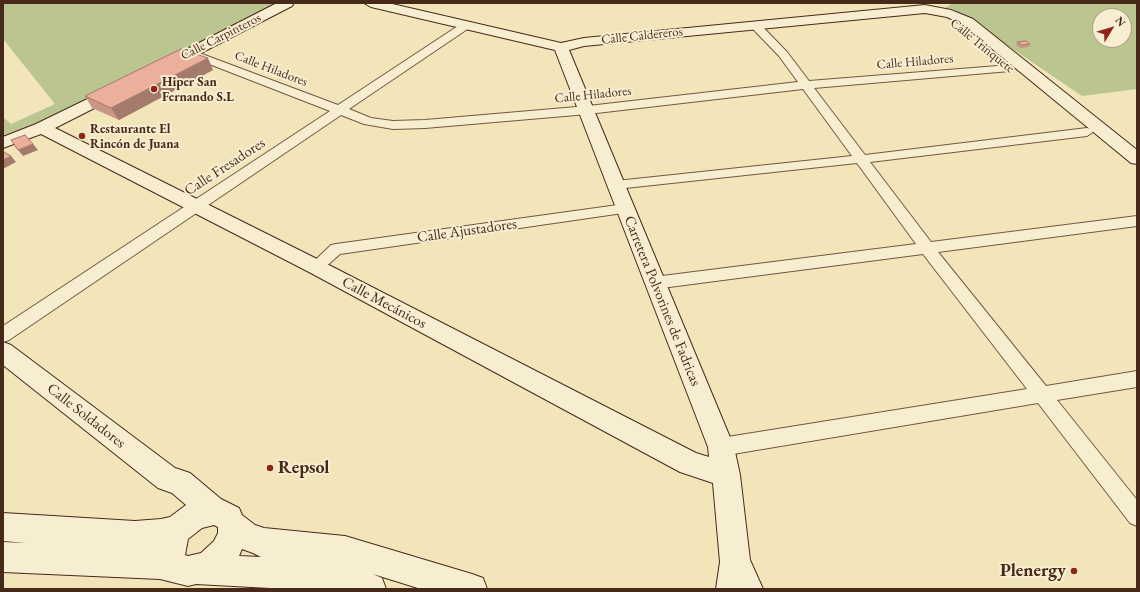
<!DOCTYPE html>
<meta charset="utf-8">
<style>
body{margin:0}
#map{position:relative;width:1140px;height:592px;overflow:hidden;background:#f3e5ba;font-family:"EB Garamond",serif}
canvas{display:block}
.frame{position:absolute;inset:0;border:4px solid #472919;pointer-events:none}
.north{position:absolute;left:1092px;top:8px;width:40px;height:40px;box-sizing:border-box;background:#f7eed2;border:1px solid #b19f88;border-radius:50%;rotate:52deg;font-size:11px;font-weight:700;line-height:16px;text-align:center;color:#472919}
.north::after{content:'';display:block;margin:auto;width:14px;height:18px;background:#8f2418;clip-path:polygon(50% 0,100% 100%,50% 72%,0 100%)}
</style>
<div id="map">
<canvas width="1140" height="592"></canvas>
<div class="frame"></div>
<div class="north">N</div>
</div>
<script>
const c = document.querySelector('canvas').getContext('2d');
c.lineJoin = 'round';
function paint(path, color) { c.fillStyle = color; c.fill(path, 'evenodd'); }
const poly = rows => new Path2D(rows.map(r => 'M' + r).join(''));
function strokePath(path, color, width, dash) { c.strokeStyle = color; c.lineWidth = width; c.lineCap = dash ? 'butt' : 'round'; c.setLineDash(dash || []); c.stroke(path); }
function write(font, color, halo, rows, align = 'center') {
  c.font = font + ' "EB Garamond",serif'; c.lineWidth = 4; c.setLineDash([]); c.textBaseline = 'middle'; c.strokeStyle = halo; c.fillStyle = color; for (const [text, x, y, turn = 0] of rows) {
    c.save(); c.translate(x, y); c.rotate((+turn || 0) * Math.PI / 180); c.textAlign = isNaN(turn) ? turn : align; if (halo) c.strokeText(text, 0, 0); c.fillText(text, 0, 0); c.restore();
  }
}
paint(poly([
 [3,3,290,3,3,143,3,117,11,124,55,104,3,39],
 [953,3,1137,3,1137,89,1082,96,955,10,945,8],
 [1100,16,1124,16,1124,40,1100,40]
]), '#bbc590');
const street = poly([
 [755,22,759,23,787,52,809,81,1010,65,1015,68,1010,71,814,88,865,155,1087,128,1091,129,1093,132,1087,136,870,162,931,242,1137,216,1137,226,938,252,1046,386,1137,371,1137,387,1057,400,1137,500,1137,526,1130,523,1038,403,721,456,714,453,711,447,714,441,721,438,1027,389,923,254,654,289,648,287,646,283,648,279,654,277,916,244,857,163,616,189,611,188,609,185,611,182,616,181,852,156,803,89,588,114,425,128,393,129,364,124,341,115,9,340,3,342,3,326,330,111,186,55,185,53,186,51,194,51,338,105,461,24,469,24,470,26,469,28,349,109,371,118,393,121,425,120,588,106,798,82,779,56,751,27,750,25,755,22],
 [625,204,630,206,632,209,630,212,340,254,321,271,316,273,311,271,308,267,331,245,336,244,625,204]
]);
const secondary = poly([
 [277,3,294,3,292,6,170,69,165,71,160,69,157,66,160,63,277,3],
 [364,3,388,3,561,43,584,38,925,5,951,10,973,19,1137,150,1137,164,1131,163,963,25,947,17,925,13,584,46,569,50,734,447,740,475,750,560,763,589,716,589,720,562,713,483,680,472,309,272,41,134,3,148,3,137,36,124,110,88,122,88,124,91,122,94,55,128,323,262,696,453,709,457,708,447,555,50,371,7,364,3],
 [3,342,11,345,175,468,190,473,221,499,239,508,242,515,255,525,264,528,345,536,472,574,483,578,487,589,421,589,373,574,382,578,386,589,289,589,196,584,188,586,160,579,3,572,3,542,26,543,3,541,3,513,135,521,161,519,170,517,186,505,172,493,158,488,3,365,3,342],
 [214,525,218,527,218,533,214,541,201,553,188,556,185,555,188,539,202,528,214,525],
 [242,549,253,553,261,557,239,556,242,549]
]);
strokePath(street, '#725841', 2);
strokePath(secondary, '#472919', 2);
paint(street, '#f7eed2');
paint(secondary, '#f7eed2');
paint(poly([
 [1017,42,1030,44,1029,47,1020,48,1016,45],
 [213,70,119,120,92,108,85,96]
]), '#ca9686');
paint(poly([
 [208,58,213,70,119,120,111,108],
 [33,144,38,150,23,156,18,150],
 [11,156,16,162,3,169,3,160]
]), '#a47a6d');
const building = poly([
 [1026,41,1030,44,1022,45,1017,42,1026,41],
 [181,49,208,58,111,108,85,96,181,49],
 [25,135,33,144,18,150,11,140,25,135],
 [3,152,4,152,11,156,3,160,3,152]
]);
paint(building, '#ebaf9c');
strokePath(building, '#a47a6d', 1);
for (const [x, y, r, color] of [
 [154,89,4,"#8f2418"],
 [82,136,4,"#8f2418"],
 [270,468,4,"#8f2418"],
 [1074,571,4,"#8f2418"]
]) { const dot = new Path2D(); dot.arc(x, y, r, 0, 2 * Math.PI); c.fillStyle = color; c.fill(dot); strokePath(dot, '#f7eed2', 1.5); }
write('13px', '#472919', '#f7eed2', [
 ["Calle Caldereros",642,36,-6],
 ["Calle Carpinteros",221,37,-27],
 ["Calle Trinquete",982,46,39],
 ["Calle Hiladores",915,62,-5],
 ["Calle Hiladores",271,69,21],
 ["Calle Hiladores",593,95,-6]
]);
write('bold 13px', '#472919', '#f7eed2', [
 ["Hiper San",162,82],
 ["Fernando S.L",162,97],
 ["Restaurante El",90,129],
 ["Rincón de Juana",90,144]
], 'left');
write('15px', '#472919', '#f7eed2', [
 ["Calle Fresadores",225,167,-33],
 ["Calle Ajustadores",467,231,-8],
 ["Carretera Polvorines de Fadricas",662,301,68],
 ["Calle Mecánicos",384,303,28],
 ["Calle Soldadores",86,416,38]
]);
write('bold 18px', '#472919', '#f7eed2', [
 ["Repsol",278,468],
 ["Plenergy",1066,571,"right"]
], 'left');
</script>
